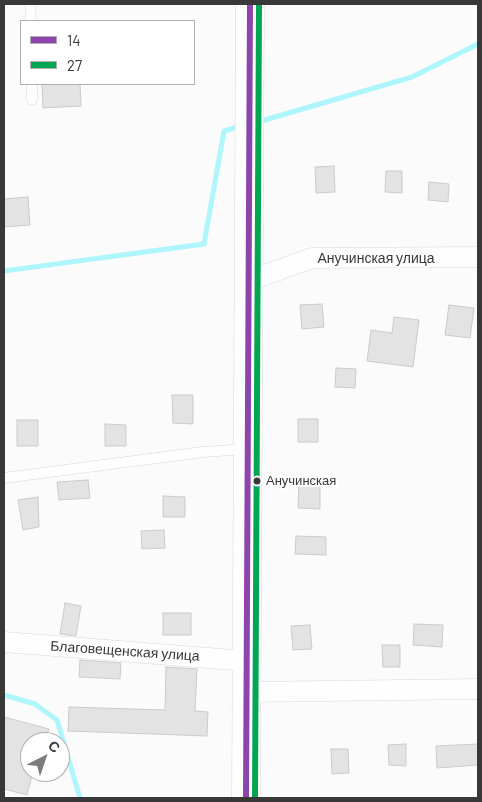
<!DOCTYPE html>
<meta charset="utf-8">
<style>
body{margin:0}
#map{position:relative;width:482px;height:802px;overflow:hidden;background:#fbfbfc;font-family:Barlow,sans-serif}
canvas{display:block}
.frame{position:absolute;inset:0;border:5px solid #383839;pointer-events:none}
.legend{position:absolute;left:20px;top:20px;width:175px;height:65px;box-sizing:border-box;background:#fff;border:1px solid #afafb0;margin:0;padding:6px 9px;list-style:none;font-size:15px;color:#383839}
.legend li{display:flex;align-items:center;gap:10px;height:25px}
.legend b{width:25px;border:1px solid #afafb0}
.north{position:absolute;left:20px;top:732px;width:50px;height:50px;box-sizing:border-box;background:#fff;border:1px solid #afafb0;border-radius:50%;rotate:41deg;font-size:14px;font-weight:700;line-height:20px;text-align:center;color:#383839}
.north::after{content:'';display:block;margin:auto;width:18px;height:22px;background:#7c7c7d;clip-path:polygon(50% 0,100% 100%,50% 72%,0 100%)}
</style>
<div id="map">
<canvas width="482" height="802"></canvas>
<div class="frame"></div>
<ul class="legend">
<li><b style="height:6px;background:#8e44ad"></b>14</li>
<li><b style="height:6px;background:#00a651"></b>27</li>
</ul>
<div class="north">С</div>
</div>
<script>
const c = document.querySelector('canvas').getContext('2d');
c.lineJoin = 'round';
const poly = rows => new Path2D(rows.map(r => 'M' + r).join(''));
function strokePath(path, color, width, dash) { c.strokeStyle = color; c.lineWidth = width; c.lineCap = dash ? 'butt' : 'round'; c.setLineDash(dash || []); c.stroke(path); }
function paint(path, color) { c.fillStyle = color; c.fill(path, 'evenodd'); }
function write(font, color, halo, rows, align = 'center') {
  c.font = font + ' Barlow,sans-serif'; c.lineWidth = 4; c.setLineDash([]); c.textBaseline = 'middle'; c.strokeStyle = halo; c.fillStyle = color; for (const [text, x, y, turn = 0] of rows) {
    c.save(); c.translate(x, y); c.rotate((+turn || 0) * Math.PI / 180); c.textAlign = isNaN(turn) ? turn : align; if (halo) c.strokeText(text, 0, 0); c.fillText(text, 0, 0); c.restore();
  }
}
strokePath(poly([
 [258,122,412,77,478,44],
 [4,271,204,244,224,131,242,126],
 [4,695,35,704,57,720,80,798]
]), '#aef6fb', 5);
const building = poly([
 [42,84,80,84,81,106,43,108,42,84],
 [334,166,335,192,316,193,315,167,334,166],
 [386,171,402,171,402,193,385,192,386,171],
 [429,182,449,184,448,202,428,200,429,182],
 [28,197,30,225,4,227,4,199,28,197],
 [322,304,324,327,302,329,300,305,322,304],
 [449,305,474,308,470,338,445,335,449,305],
 [394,317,419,320,413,367,367,361,371,330,392,333,394,317],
 [336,368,356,369,355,388,335,387,336,368],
 [172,395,193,395,193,424,173,423,172,395],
 [298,419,318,419,318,442,298,442,298,419],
 [17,420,38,420,38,446,17,446,17,420],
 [105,424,126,425,126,446,105,446,105,424],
 [88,480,90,498,59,500,57,482,88,480],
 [299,482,320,482,320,509,298,508,299,482],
 [163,496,185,497,185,517,163,517,163,496],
 [38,497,39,527,23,530,18,500,38,497],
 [164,530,165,548,142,549,141,531,164,530],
 [296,536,326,537,326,555,295,554,296,536],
 [65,603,81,606,76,636,60,634,65,603],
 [163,613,191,613,191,635,163,635,163,613],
 [414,624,443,625,442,647,413,645,414,624],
 [310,625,312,649,293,650,291,626,310,625],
 [382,645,400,645,400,667,383,667,382,645],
 [80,660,121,663,120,679,79,677,80,660],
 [166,667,197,669,195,711,208,712,207,736,68,731,69,707,165,710,166,667],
 [4,717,49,729,45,742,30,742,30,772,33,772,27,795,4,789,4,717],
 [406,744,406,766,389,765,388,745,406,744],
 [478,744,478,765,437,768,436,746,478,744],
 [331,749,348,749,349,773,332,774,331,749]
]);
paint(building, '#e3e3e3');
strokePath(building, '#cbcbca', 1);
const lane = poly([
 [30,4,31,21],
 [32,84,32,100],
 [4,478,203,452,247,449]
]);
const street = poly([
 [248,281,312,258,478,257],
 [4,642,247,661],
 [246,692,478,689]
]);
const secondary = poly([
 [246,798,250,4]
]);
strokePath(lane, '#d8d8d9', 11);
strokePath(street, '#d8d8d9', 21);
strokePath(secondary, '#d8d8d9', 29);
strokePath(lane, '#fefeff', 10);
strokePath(street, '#fefeff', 20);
strokePath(secondary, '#fefeff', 28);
strokePath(poly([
 [246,798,250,4]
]), '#8e44ad', 6);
strokePath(poly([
 [255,798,259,4]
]), '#00a651', 6);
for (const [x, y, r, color] of [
 [257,481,4.5,"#383839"]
]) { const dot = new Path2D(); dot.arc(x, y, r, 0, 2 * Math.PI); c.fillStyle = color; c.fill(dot); strokePath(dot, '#fff', 2); }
write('13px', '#383839', '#fff', [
 ["Анучинская",266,481]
], 'left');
write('14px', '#383839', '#fff', [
 ["Анучинская улица",376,258],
 ["Благовещенская улица",125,651,4]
]);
</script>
